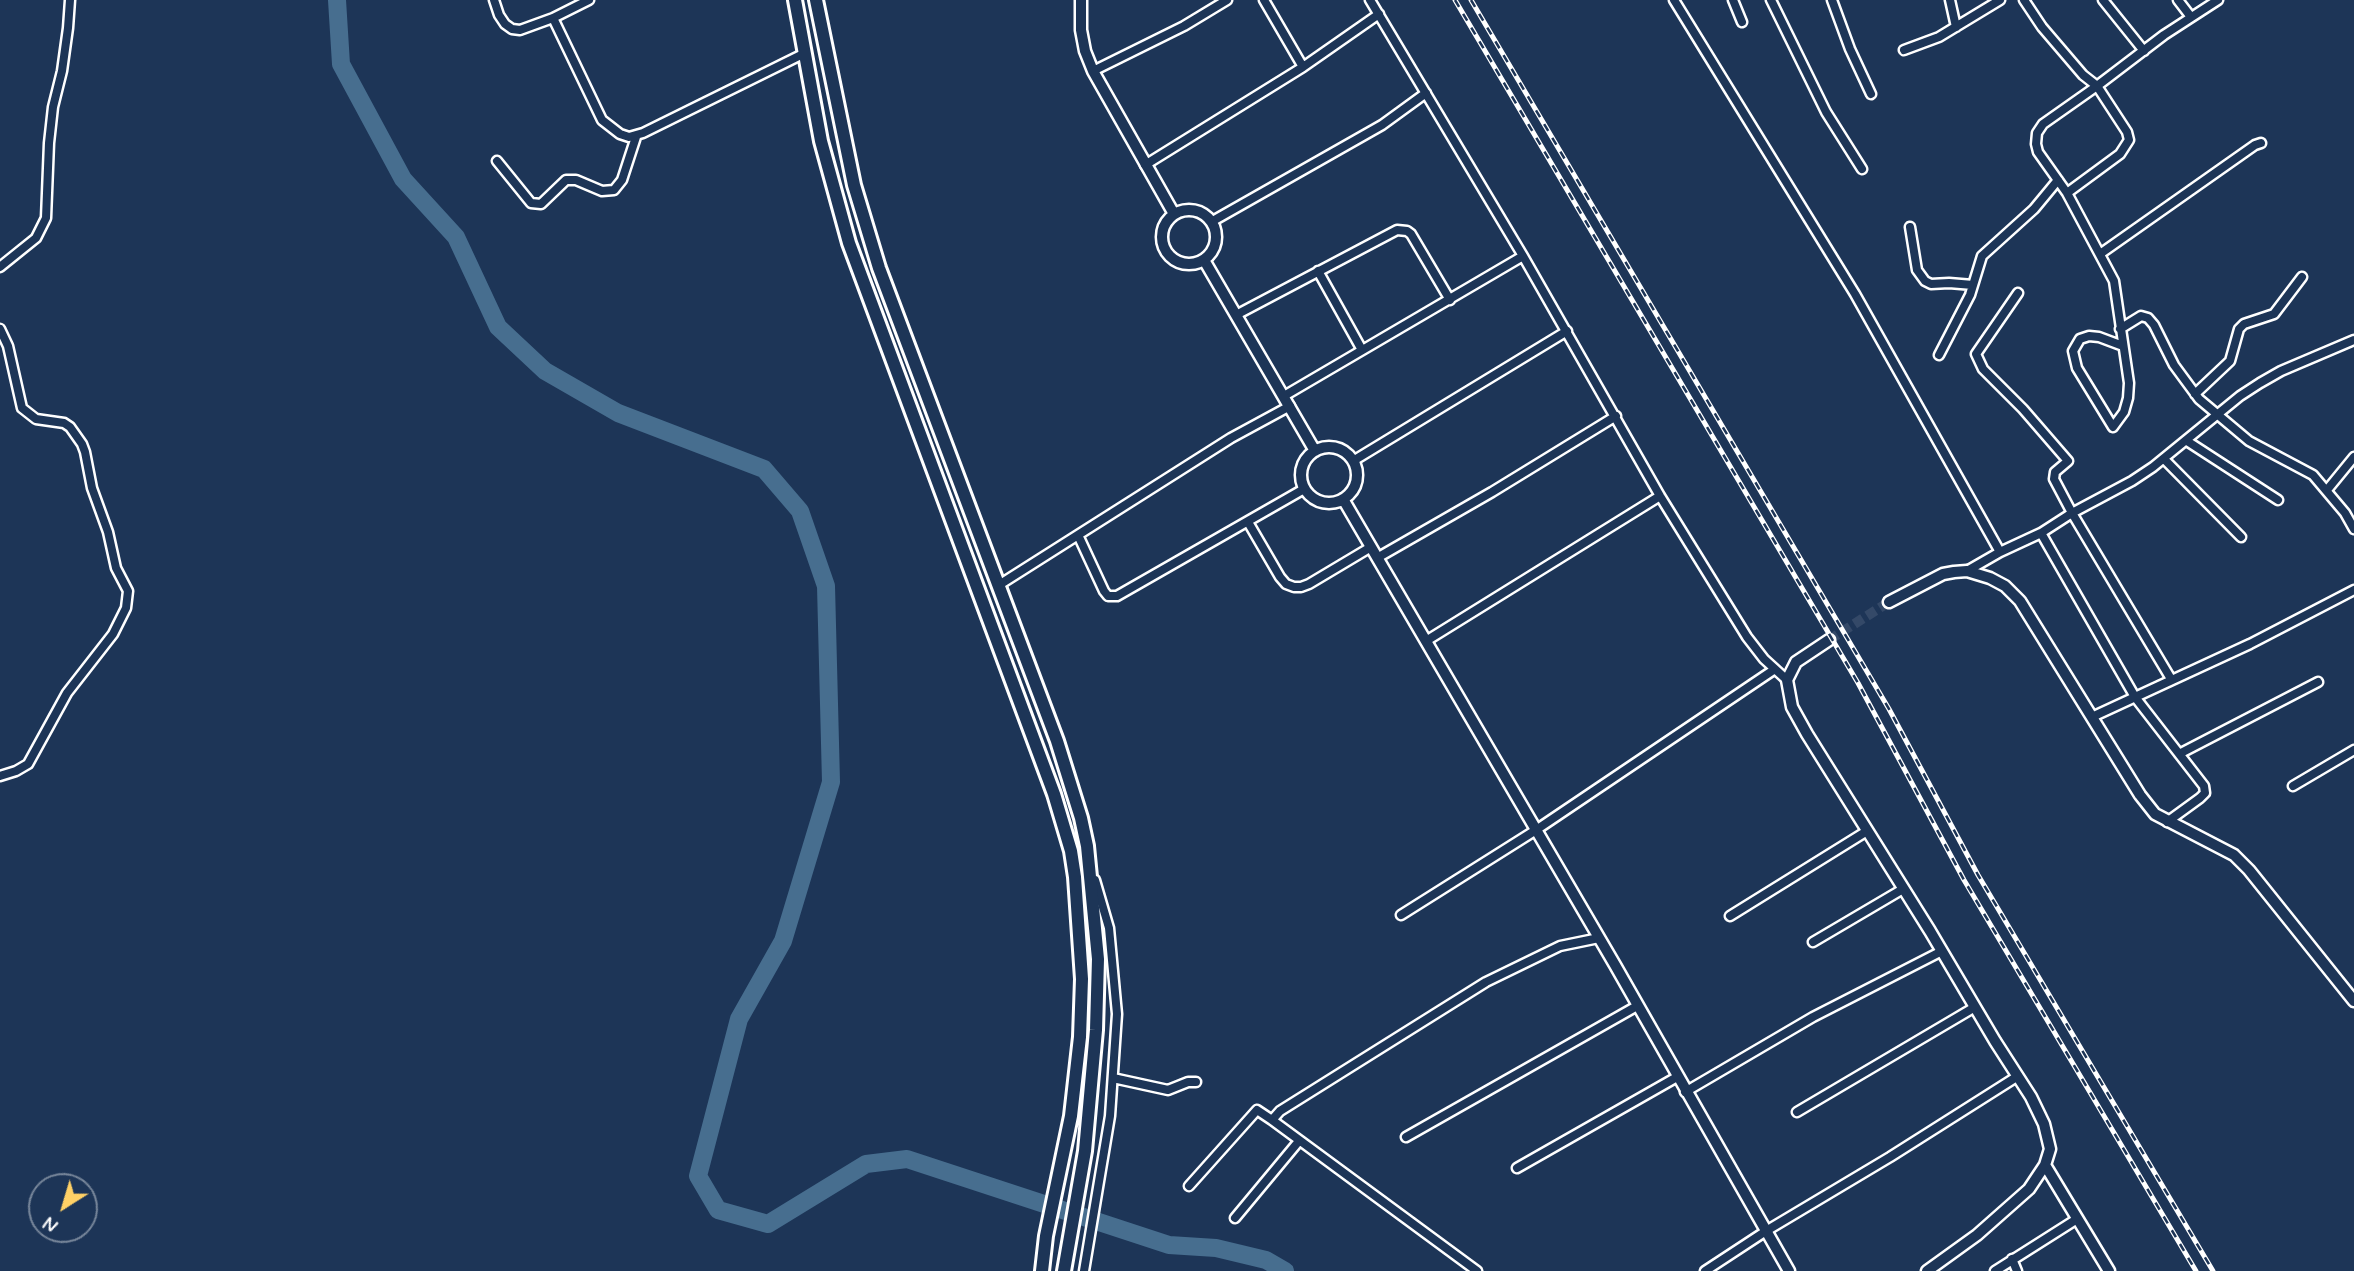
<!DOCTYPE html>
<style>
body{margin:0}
#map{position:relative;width:2354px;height:1271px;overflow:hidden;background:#1d3557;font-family:Mynerve,sans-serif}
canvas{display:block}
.north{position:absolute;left:28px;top:1173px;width:70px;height:70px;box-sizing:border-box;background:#1d3557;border:2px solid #77869a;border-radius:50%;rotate:217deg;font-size:19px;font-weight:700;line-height:28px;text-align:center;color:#fff}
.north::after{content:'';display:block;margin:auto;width:24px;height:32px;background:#ffd166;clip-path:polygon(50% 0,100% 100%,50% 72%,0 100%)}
</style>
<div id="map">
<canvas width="2354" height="1271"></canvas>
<div class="north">N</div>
</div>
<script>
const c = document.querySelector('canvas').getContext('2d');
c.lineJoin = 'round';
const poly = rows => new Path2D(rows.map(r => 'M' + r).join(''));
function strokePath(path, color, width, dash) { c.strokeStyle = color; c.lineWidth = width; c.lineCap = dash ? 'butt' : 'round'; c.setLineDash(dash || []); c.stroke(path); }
strokePath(poly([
 [337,0,341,64,403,179,456,237,498,327,545,371,618,413,764,469,800,511,826,586,831,782,783,941,739,1019,698,1176,718,1210,768,1224,866,1164,907,1159,1169,1245,1216,1248,1266,1260,1285,1271]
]), '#476e8f', 18);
strokePath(poly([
 [1829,640,1889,602]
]), '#344968', 10, [10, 5]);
const minor = poly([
 [494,0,499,15,505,24,512,29,520,30,553,18,589,0],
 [1264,0,1303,67],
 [1370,0,1523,256,1660,496,1747,637,1764,659,1787,680],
 [1674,0,1855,294,2000,552],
 [1733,0,1742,22],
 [1771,0,1826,112,1862,169],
 [1832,0,1850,49,1871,94],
 [1950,0,1956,27],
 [2024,0,2042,27,2083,75,2097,86,2127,132,2129,140,2120,154,2067,193],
 [2103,0,2144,51],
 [2178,0,2191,17],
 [553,18,602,120,620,134,629,137,643,133,805,53],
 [1904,50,1939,37,2000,0],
 [1093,71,1184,26,1227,0],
 [497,161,531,203,541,204,566,180,576,180,602,191,614,190,622,180,636,137],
 [1145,165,1303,67,1379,14],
 [1211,222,1382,125,1426,93],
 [1910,227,1917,270,1925,281,1931,284,1949,283,1973,285],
 [2100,254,2255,145,2261,143],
 [0,267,36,238,46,218,49,143,53,107,62,71,68,28,70,0],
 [1318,271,1362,350],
 [1236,315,1397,230,1407,231,1411,234,1450,300],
 [0,329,8,346,22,408,36,419,64,423,70,427,82,444,85,452,92,488,108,532,116,568,128,591,126,608,113,634,67,693,28,764,16,771,0,776],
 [2120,329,2141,316,2148,318,2154,325,2174,365,2199,399,2249,441,2313,475,2345,513,2354,529],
 [2123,346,2099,337,2089,336,2080,339,2073,351,2077,368,2113,427,2124,412,2128,398,2129,383,2114,281,2067,193,2038,152,2036,144,2037,133,2043,124,2097,86,2164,35,2218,0],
 [1939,355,1970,295,1982,256,2034,209,2058,180],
 [2195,394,2230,361,2239,329,2244,324,2274,314,2302,277],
 [1284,396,1523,256],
 [2187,441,2278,500],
 [2164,459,2241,537],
 [1353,461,1567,331],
 [2327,490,2354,457],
 [1248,522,1280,577,1286,584,1294,587,1301,587,1309,584,1371,547],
 [2041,533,2135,697,2204,786,2205,793,2200,798,2167,822],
 [1078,535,1104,591,1108,596,1117,596,1304,489],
 [1377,558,1492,492,1616,416],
 [1967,571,2000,552,2041,533,2072,513,2054,479,2055,472,2068,461,2023,409,1983,369,1976,354,2018,293],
 [999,585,1231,438,1290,406],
 [1426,641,1660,496],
 [2171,679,2072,513,2132,481,2153,467,2240,396,2260,383,2281,371,2354,340],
 [2092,717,2250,644,2354,590],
 [2179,754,2318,682],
 [2293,786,2354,750],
 [1401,915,1536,830,1775,669],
 [1730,916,1867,831],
 [1813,942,1903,889],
 [1113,1078,1168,1090,1188,1082,1196,1082],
 [1685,1092,1813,1017,1942,951],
 [1797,1112,1975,1007],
 [1272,1120,1280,1111,1486,982,1560,946,1599,938],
 [1406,1137,1637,1006],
 [1517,1168,1677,1077],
 [1189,1186,1257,1110,1272,1120,1477,1271],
 [1235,1218,1299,1141],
 [2012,1259,2017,1271],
 [1084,1271,1110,1116,1117,1014,1109,928,1095,880],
 [1705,1271,1766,1231,1890,1157,2018,1076],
 [1995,1271,2077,1219]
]);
const tertiary = poly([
 [1081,0,1081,30,1085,51,1093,71,1174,214],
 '1162 237a27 27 0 1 1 54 0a27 27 0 1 1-54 0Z',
 [1204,260,1315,451],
 '1301 475a28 28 0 1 1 56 0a28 28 0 1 1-56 0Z',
 [1343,499,1615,965,1789,1271],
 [1889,602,1943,574,1954,572,1967,571,1990,578,2005,586,2020,601,2140,795,2155,814,2234,855,2249,870,2354,1001],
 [1829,640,1796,662,1787,680,1792,707,1807,734,1930,931,1995,1041,2031,1097,2044,1124,2050,1149,2045,1165,2029,1189,1977,1235,1927,1271],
 [2045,1165,2109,1271]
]);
const trunk = poly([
 [795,0,821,141,849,243,1054,794,1071,851,1075,877,1082,979,1080,1037,1071,1116,1046,1236,1042,1271],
 [816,0,854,185,879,268,1057,741,1081,818,1087,846,1098,959,1096,1030,1085,1151,1064,1271]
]);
strokePath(minor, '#fff', 13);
strokePath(tertiary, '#fff', 15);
strokePath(trunk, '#fff', 18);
strokePath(minor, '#1d3557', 8);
strokePath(tertiary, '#1d3557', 10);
strokePath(trunk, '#1d3557', 12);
const rail = poly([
 [1455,0,1858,683,1964,880,2196,1271],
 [1471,0,1889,709,1978,875,2213,1271]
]);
strokePath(rail, '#fff', 5);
strokePath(rail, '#1d3557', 2.5, [8]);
</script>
